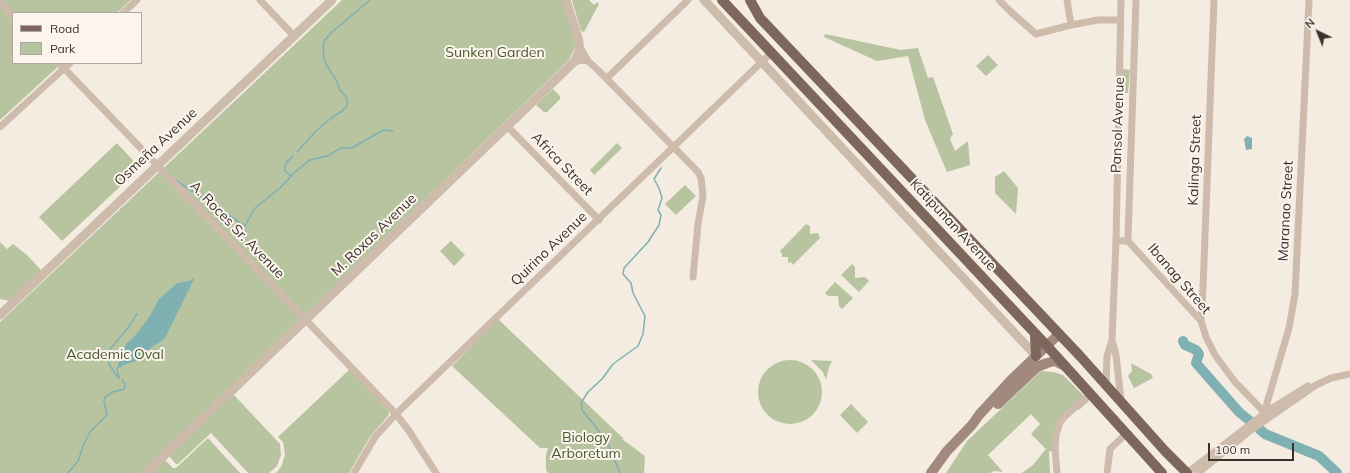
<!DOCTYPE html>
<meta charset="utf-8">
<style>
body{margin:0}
#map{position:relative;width:1350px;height:473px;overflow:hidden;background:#f4ebe1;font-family:Mulish,sans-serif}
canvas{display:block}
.legend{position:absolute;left:12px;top:12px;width:130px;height:52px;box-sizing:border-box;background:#fbf5ee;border:1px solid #aea6a0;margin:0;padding:5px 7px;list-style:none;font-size:12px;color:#3b302b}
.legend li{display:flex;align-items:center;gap:8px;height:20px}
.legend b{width:20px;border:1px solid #aea6a0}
.north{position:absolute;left:1298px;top:12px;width:40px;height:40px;-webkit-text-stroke:3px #fbf5ee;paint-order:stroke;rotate:317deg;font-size:11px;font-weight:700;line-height:16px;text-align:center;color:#3b302b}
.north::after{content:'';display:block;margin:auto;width:14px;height:18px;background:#3b302b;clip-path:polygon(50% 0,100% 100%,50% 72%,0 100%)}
.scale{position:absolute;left:1208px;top:443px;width:86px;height:18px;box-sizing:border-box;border:2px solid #3b302b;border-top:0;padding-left:5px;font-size:12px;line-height:14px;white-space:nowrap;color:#3b302b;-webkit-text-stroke:3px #fbf5ee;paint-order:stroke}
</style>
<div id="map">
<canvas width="1350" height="473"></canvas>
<ul class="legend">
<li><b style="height:5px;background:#7d675c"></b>Road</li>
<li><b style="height:11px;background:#b8c4a0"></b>Park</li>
</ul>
<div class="north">N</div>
<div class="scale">100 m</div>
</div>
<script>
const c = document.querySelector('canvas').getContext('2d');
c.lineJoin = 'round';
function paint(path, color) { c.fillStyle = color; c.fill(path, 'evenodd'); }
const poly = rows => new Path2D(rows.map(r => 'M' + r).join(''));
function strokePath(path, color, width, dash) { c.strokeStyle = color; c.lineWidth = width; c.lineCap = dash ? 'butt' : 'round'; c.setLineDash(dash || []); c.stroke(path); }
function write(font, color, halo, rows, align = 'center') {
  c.font = font + ' Mulish,sans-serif'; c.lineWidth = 4; c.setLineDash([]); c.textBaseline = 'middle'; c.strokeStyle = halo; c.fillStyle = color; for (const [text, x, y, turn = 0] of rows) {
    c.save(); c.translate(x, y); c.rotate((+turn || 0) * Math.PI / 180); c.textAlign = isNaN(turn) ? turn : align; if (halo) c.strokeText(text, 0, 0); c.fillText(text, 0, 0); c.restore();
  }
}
paint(poly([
 [0,0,131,0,117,13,13,13,13,63,62,63,0,120],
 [342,0,562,0,575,39,575,47,569,60,141,473,0,473,0,322],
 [572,0,589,0,594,5,597,2,599,4,584,32,581,31],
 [825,34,901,50,918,48,928,78,933,77,953,134,950,139,955,151,968,141,970,165,947,172,925,120,908,56,877,61,824,37],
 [988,55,998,65,986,76,976,66],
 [1122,69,1130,70,1128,93,1120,92],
 [553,89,560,96,560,99,547,112,544,112,536,105],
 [117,143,140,168,62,241,39,217],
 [617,143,622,148,594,175,590,170],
 [1004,171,1018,188,1016,214,995,193,995,177],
 [685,185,696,196,676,215,665,204],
 [806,224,810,226,810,234,818,233,820,238,793,265,791,262,788,263,788,257,782,257,782,254,780,251],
 [451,241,465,255,454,266,440,251],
 [0,242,7,249,13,244,27,255,42,271,10,301,0,299],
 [852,264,855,267,855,278,865,277,869,281,859,292,841,275],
 [835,282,853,298,842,309,839,306,838,296,828,296,825,293],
 [498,319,624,439,622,439,645,456,644,473,548,473,546,470,546,455,548,448,540,448,452,366],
 '758 392a32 32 0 1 1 64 0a32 32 0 1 1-64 0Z',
 [811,360,832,361,829,367,826,379,822,371],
 [1131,363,1151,374,1153,378,1134,388,1128,376,1132,371],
 [350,369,388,410,389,413,388,416,370,437,349,473,276,473,281,467,285,455,283,442,278,437],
 [1041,371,1053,372,1063,375,1089,401,1079,410,1072,407,1057,422,1054,452,1049,451,1050,473,1022,473,1033,465,1046,449,1031,434,1040,424,1031,414,988,455,1003,472,995,471,990,473,946,473,967,441],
 [233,394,280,444,281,455,277,466,269,473,248,473,211,433,178,464,176,464,169,456],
 [851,404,868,422,857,433,840,415],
 [208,438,240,473,148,473,163,458,173,468,176,468]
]), '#b8c4a0');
paint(poly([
 [1247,136,1252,138,1252,149,1246,150,1244,139],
 [195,277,165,338,148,350,136,361,126,364,117,369,120,359,127,343,135,336,150,316,159,299,177,283,189,281]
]), '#7fb0b2');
strokePath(poly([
 [297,152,315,132,331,118,341,112,347,106,347,98,340,90,336,80,326,64,324,58,323,46,325,40,332,32,370,0],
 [291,176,285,171,285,166,286,163,293,156],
 [177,181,245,226,254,209,280,188,296,171,310,160,327,156,341,148,352,148,383,130,393,131],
 [117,369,119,378],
 [119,378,114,372,109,364,108,357,110,349,128,328,137,314],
 [68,473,78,461,84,444,90,432,107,415,104,401,105,397,113,392,124,389,125,384,122,380],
 [620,473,609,446,596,427,582,410,581,403,588,392,602,379,613,364,638,346,643,334,645,316,633,293,631,283,623,274,624,268,648,242,659,225,661,215,658,210,662,198,659,188,654,179,661,168]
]), '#7fb0b2', 1.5);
strokePath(poly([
 [1183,341,1185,345,1196,350,1199,354,1196,363,1239,412,1250,421],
 [1257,427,1265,434,1319,456,1337,473]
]), '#7fb0b2', 10);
strokePath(poly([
 [260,0,294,36],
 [999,0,1011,12,1036,34,1071,25,1098,20,1120,20],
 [1067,0,1071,25],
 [1121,0,1116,241,1112,340,1116,355,1121,401],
 [0,2,13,16],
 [123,13,137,0],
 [579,45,588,61],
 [574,62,582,60,588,61,598,70,698,172,701,178,703,196,698,224,693,277],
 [59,63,396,414,409,431,436,473],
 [607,78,688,0],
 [507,126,599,220],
 [0,127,70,63],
 [1127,240,1201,321,1206,337,1215,355,1235,382,1265,413],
 [1116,241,1126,241,1128,238,1136,0],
 [1201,321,1203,288,1214,0],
 [1106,386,1107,356,1112,340],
 [1269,417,1265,413,1267,403,1289,328,1295,294,1309,0],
 [354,473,375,437,396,414,772,52],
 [1057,473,1055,448,1056,435,1060,422,1065,416,1090,394],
 [1107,473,1110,449,1126,434],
 [1187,473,1269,410,1308,386],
 [1198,473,1251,430,1316,385,1331,378,1350,374]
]), '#cdbbac', 7);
strokePath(poly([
 [704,0,1036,356],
 [0,315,332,0],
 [146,473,574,62,579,51,579,41,566,0]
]), '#cdbbac', 9);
strokePath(poly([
 [998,404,1037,367,1047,363,1055,361,1065,366],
 [931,473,947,451,972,425,979,415,1013,378,1059,334]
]), '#a18a7d', 10);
strokePath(poly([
 [722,0,1047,346,1162,473],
 [750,0,760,18,1080,356,1165,451,1187,473],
 [1035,334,1036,356]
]), '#7d675c', 10);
write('14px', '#4a5a2e', '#fbf5ee', [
 ["Sunken Garden",495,53],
 ["Academic Oval",115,355],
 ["Biology",586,438],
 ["Arboretum",586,454]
]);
write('14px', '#3b302b', '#fbf5ee', [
 ["Pansol Avenue",1118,125,-88],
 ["Osmeña Avenue",156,147,-43],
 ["Kalinga Street",1195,160,-88],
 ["Africa Street",562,164,46],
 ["Maranao Street",1286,211,-87],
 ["Katipunan Avenue",953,225,47],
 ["A. Roces Sr. Avenue",237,230,46],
 ["M. Roxas Avenue",374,235,-44],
 ["Quirino Avenue",549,249,-44],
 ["Ibanag Street",1179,279,49]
]);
</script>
